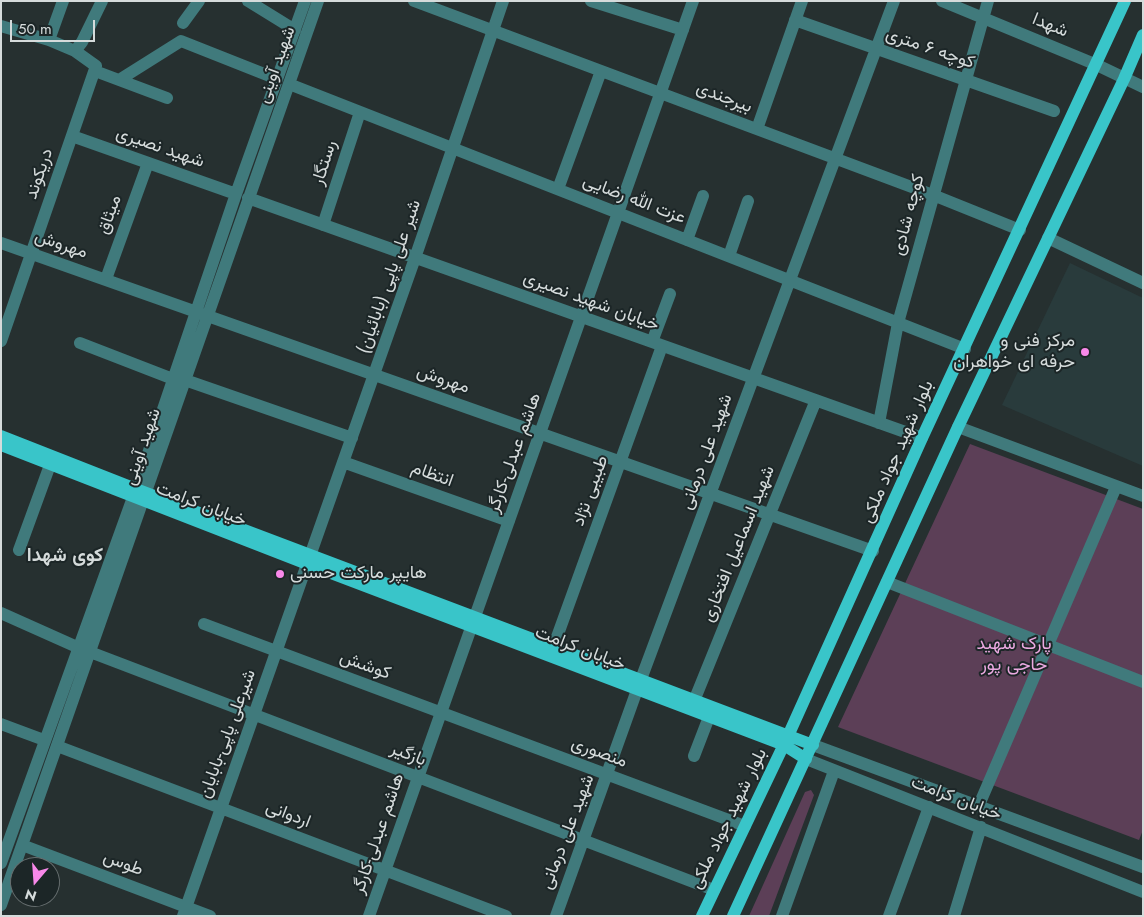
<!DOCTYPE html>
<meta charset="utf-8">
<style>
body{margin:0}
#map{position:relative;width:1144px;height:917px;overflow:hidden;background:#263030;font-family:Jost,sans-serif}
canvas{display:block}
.frame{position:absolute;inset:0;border:2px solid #d5dbdb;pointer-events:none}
.north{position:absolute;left:10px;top:857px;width:50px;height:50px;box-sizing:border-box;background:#1c2627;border:1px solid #666e6f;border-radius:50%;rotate:198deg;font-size:14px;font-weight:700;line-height:20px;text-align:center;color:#d5dbdb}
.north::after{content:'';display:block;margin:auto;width:18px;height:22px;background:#f888e9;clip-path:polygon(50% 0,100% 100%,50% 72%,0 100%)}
.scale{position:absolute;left:10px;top:20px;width:85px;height:22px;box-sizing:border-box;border:2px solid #d5dbdb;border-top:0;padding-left:6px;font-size:15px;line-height:18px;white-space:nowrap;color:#d5dbdb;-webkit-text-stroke:4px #1c2627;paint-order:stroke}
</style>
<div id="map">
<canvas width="1144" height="917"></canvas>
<div class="frame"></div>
<div class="north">N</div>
<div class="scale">50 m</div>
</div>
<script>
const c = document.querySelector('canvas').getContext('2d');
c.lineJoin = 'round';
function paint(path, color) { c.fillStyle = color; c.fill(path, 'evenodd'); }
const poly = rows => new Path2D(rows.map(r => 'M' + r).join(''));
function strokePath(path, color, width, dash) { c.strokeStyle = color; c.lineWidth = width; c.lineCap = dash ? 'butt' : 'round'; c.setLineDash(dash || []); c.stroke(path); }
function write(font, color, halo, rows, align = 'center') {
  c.font = font + ' Jost,Vazirmatn,sans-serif'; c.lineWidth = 4; c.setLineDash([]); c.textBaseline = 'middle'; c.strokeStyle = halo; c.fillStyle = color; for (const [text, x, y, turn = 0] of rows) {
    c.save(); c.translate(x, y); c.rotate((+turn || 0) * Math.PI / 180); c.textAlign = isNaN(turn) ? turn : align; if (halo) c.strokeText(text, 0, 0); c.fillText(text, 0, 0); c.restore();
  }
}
paint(poly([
 [1070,263,1143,298,1143,466,1002,405]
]), '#293b3c');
paint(poly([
 [970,444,1143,509,1143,830,1139,840,838,727],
 [811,790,814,795,769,916,749,916,805,792]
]), '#5c3f57');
strokePath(poly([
 [248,1,295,30],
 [414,1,933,195,1020,230],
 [591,1,683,30],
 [942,1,1097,65,1143,87],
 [795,20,1054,111],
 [183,23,199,1],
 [1,26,49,40,75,51,96,66,1,341],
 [49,40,63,1],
 [75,51,82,42,102,1],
 [95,71,119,80,181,41,277,79],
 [119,80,167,98],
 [289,84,965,349],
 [757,129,802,1],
 [72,136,236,194],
 [558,189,601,71],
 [248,198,922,438],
 [323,225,360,112],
 [1048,238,1143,283],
 [687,240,703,196],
 [1,243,873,551],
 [729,256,748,201],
 [106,279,148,163],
 [652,342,670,294],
 [80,343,173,379],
 [185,380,352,438],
 [879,423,898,323,988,1],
 [958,427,1143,496],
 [343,462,509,521],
 [19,550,50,465],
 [887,582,1143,682],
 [1,613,77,647],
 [204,624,745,826],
 [553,648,662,346],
 [90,652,714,890],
 [694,701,816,400],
 [1,724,44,740],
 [813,745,1143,867],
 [57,746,506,916],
 [694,756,709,717],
 [806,759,1143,892],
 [979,805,1116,487],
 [22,845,210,916],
 [1,863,136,489,236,194,305,1],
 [1,905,318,1],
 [183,916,415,258,503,1],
 [369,916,693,1],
 [556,916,637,690,894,1],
 [782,916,834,771],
 [889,916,929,807],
 [954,916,981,827]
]), '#407a7c', 12);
strokePath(poly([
 [1,436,136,489,813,745],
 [1,445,307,564,784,745,806,759],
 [702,916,788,736,922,438,1125,1],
 [733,916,958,427,1124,79,1143,35]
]), '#39c5c9', 12);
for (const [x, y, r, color] of [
 [1085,352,5,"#f888e9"],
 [280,574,5,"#f888e9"]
]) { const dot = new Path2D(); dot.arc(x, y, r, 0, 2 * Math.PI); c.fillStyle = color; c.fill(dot); strokePath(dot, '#1c2627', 2); }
write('18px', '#d5dbdb', '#1c2627', [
 ["شهدا",1050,26,22],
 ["کوچه ۶ متری",930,49,19],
 ["شهید آوینی",277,65,-70],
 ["بیرجندی",724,98,21],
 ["شهید نصیری",160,148,19],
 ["رستگار",325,163,-72],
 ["دریکوند",40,174,-71],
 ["عزت الله رضایی",634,200,21],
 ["میثاق",110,215,-70],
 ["کوچه شادی",909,215,-75],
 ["مهروش",61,245,19],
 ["شیر علی پاپی (بابائیان)",390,277,-71],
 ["خیابان شهید نصیری",591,302,20],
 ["مهروش",443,380,19],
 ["شهید آوینی",143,447,-71],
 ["شهید علی درمانی",707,452,-70],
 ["بلوار شهید جواد ملکی",898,452,-66],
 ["هاشم عبدلی-کارگر",515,453,-70],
 ["انتظام",432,475,20],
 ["طبیبی نژاد",591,491,-70],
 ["خیابان کرامت",201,505,21],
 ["شهید اسماعیل افتخاری",739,544,-68],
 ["خیابان کرامت",580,649,21],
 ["کوشش",365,666,20],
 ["شیرعلی پاپی-بابایان",228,734,-70],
 ["منصوری",599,753,20],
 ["بازگیر",408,755,21],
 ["خیابان کرامت",956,799,21],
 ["اردوانی",288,815,21],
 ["بلوار شهید جواد ملکی",729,819,-64],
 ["شهید علی درمانی",568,832,-69],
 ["هاشم عبدلی-کارگر",379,834,-71],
 ["طوس",123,864,21]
]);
write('18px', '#d5dbdb', '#1c2627', [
 ["مرکز فنی و",1075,342],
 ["حرفه ای خواهران",1075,363],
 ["هایپر مارکت حسنی",290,574,"left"]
], 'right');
write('18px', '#eba9e1', '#1c2627', [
 ["پارک شهید",1014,645],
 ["حاجی پور",1014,666]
]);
write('bold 19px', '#d5dbdb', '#1c2627', [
 ["کوی شهدا",65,556]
]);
</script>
